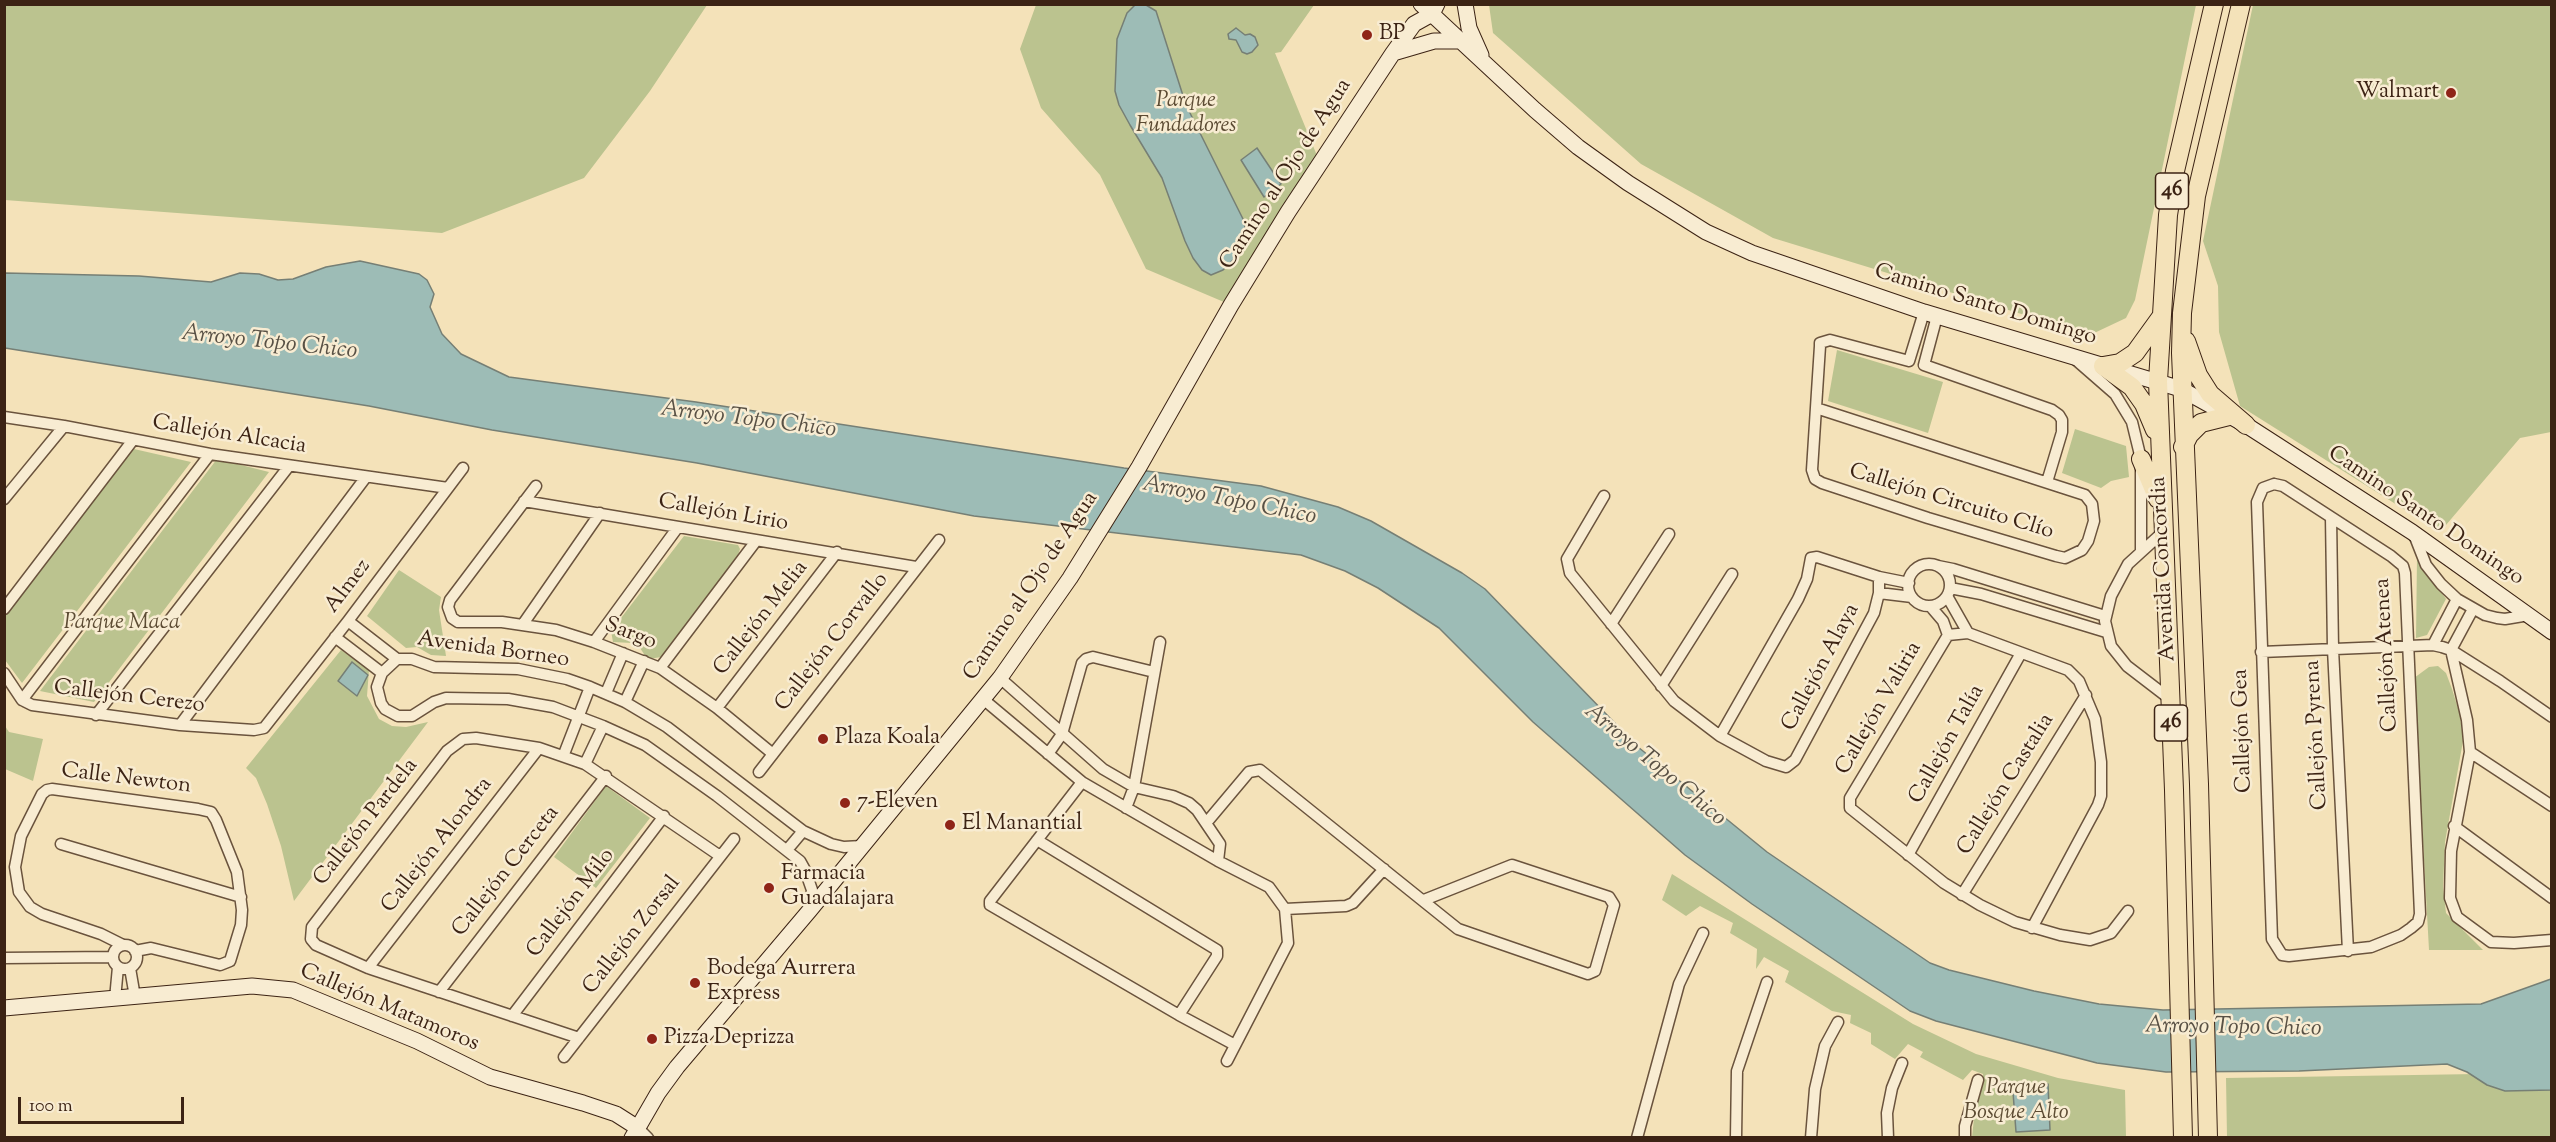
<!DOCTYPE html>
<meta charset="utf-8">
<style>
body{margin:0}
#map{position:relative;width:2556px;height:1142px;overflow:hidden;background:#f4e2b9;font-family:"Sorts Mill Goudy",serif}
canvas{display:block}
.frame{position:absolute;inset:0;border:6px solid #3c2314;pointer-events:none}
.scale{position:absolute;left:18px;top:1097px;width:166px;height:27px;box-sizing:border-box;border:3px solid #3c2314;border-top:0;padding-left:8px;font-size:18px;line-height:21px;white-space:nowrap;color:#3c2314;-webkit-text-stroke:4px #f8ecd2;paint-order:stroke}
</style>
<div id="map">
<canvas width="2556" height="1142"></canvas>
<div class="frame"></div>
<div class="scale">100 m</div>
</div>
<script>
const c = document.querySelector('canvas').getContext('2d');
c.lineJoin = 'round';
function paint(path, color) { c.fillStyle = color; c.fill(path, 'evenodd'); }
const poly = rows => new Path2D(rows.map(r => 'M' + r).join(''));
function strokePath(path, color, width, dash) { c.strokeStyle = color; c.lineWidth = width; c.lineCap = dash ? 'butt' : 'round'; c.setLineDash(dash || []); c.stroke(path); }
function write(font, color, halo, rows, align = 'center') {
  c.font = font + ' "Sorts Mill Goudy",serif'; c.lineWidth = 5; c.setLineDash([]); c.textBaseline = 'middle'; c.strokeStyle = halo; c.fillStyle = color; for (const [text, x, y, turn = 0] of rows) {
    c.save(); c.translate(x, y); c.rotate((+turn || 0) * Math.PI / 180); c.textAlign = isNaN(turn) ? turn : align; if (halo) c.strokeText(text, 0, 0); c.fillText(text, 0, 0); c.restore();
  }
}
paint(poly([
 [4,5,5,4,707,5,650,91,584,178,442,233,5,200],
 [1036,5,1314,5,1281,52,1275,53,1320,163,1231,305,1146,269,1100,175,1041,108,1020,49],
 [1489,5,2196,5,2135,300,2126,318,2090,335,1773,238,1641,164,1493,33],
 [2253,5,2551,5,2551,432,2520,438,2440,532,2240,406,2219,332,2218,286,2203,241],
 [1837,350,1943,382,1928,433,1828,401],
 [2075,429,2126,446,2129,477,2111,481,2101,488,2062,473],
 [134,449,191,462,22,683,5,660,5,614],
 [217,459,269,472,94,702,40,691],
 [684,536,738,545,740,549,738,555,661,657,649,659,646,657,640,648,632,643,613,642,611,631],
 [2417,558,2446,599,2427,635,2416,638],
 [399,570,441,597,439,610,446,656,431,655,417,647,406,648,367,616],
 [341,650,369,670,367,696,379,719,392,726,406,727,428,722,294,901,281,846,267,804,256,778,246,768],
 [2438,666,2446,673,2452,689,2460,715,2463,741,2445,842,2443,887,2446,913,2483,950,2429,950,2414,678,2429,667],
 [5,726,9,732,43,739,33,781,5,769],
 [606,786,650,818,596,888,554,857],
 [1672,874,1913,1024,1976,1054,2058,1078,2125,1090,2126,1137,1972,1137,1976,1100,1983,1084,1983,1074,1972,1070,1963,1080,1920,1057,1923,1052,1908,1044,1895,1059,1871,1044,1871,1033,1850,1023,1851,1015,1832,1011,1785,982,1789,971,1764,957,1756,969,1757,949,1730,933,1733,923,1700,906,1686,916,1662,900],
 [2551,1062,2551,1137,2227,1137,2226,1078,2540,1073]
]), '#bbc38f');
const water = poly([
 [1135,5,1146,5,1156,11,1186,105,1244,221,1246,237,1238,255,1223,270,1211,275,1202,270,1193,258,1185,241,1162,178,1130,125,1119,105,1115,91,1117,39,1127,13,1135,5],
 [1236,28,1245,35,1250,34,1255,37,1258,45,1252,52,1247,54,1242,52,1236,40,1229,39,1228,34,1236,28],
 [1257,148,1281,184,1264,197,1241,160,1257,148],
 [360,261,419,274,427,280,434,294,430,307,442,334,461,354,509,377,696,402,1124,468,1261,486,1338,507,1371,521,1462,573,1485,589,1638,747,1767,852,1930,963,1949,970,2034,991,2099,1004,2163,1010,2481,1004,2551,979,2551,1090,2505,1091,2487,1085,2467,1072,2447,1064,2299,1071,2166,1072,2097,1063,1936,1021,1910,1011,1752,904,1685,855,1533,722,1439,628,1378,588,1345,571,1301,555,974,516,697,463,492,430,369,406,5,348,5,273,139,276,211,282,240,273,259,274,278,280,293,279,326,267,360,261],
 [352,662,368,675,357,696,338,681,352,662],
 [2021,1084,2048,1084,2050,1130,2016,1132,2013,1092,2021,1091,2021,1084]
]);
paint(water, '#9dbcb6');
strokePath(water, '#767f75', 1.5);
const street = poly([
 [1937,316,1924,365,2052,410,2059,415,2062,420,2062,432,2047,482],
 [2076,360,2115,394,2132,422,2141,459,2141,552],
 [1816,408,2085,495,2092,504,2094,521,2088,541,2082,550,2065,558,2056,556,1928,518,1822,483,1815,479,1812,470,1817,392,1820,346,1820,343,1830,340,1909,361,1924,312],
 [4,417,64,426,210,454,448,488],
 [2274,484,2283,486,2391,556,2403,566,2405,573,2420,914,2418,922,2411,928,2401,935,2371,947,2289,956,2282,955,2272,939,2257,502,2263,488,2274,484],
 [536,486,450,600,448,607,452,618,458,622,502,622,556,630,594,642,660,668,717,708,773,754],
 [1604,496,1567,559,1570,573,1674,701,1720,736,1766,761,1786,767,1795,760,1874,613,1879,593,1879,577],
 [4,499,64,426],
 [524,501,916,567],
 [2331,517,2333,649,2348,951],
 [2413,532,2426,565,2441,584,2457,599,2485,615,2497,618,2505,619,2529,615],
 [2162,533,2128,564,2111,596,2105,621,2111,646,2127,666,2170,699],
 '1908 585a21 21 0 1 1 42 0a21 21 0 1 1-42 0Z',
 [1938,566,1953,569,2105,616],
 [1950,588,1981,594,2106,632],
 [1879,593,1912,597],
 [1947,596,1968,633],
 [1931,607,1943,621,1948,635],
 [4,609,133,440],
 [2473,609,2451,650,2467,720,2470,752,2451,851,2450,898,2457,917,2491,942,2514,943,2552,940],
 [348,621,397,659],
 [523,624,600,513],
 [1611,624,1669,534],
 [1948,635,1850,798,1850,808,1944,883,1980,905,2015,922,2060,935,2090,940,2111,933,2128,911],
 [1948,635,1968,633,2068,670,2079,681,2095,719,2101,762,2101,796,2098,805,2032,928],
 [335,637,382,673],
 [594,642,678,527],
 [2433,645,2457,599],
 [2261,652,2433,645,2442,647,2451,650,2500,681,2552,717],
 [660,668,756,541],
 [4,673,22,700,32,705,180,725,254,730,264,728,348,621,463,468],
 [1000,678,1103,769,1134,787,1173,796,1189,803,1197,810,1220,844,1218,861],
 [1661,686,1732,574],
 [606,693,623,653],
 [983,699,1082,782,1218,861,1269,887,1285,909,1288,943,1227,1061],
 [22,700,210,454],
 [625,702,644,661],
 [717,708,837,552],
 [96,715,289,466],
 [180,725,366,477],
 [1720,736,1798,599,1807,579,1811,558,1817,557,1879,577,1909,583],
 [2470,752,2552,806],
 [564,754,590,687],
 [1048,754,1062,734,1082,663,1086,659,1093,657,1154,672],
 [585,764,603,726],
 [759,772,939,540],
 [1082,782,990,901,990,905,1179,1015,1235,1045],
 [1126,808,1134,787,1160,642],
 [1207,822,1249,772,1260,770,1458,929,1588,974,1595,971,1614,905,1609,897,1512,865,1424,900],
 [2454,826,2552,898],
 [1037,840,1217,950,1217,956,1179,1015],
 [61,844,241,897],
 [787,850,803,831],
 [1908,855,2021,653],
 [1962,895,2086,695],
 [1285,909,1346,906,1353,903,1384,869],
 [810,910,812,890,805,870,800,861,717,796,645,745,603,726,553,707,508,699,446,698,434,702,412,716,398,716,385,709,381,703,377,687,382,673,397,659,412,659,434,667,518,669,567,679,590,687,625,702,667,727,803,831,831,844,844,847,862,846],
 [123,945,101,934,42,914,30,907,19,892,15,867,21,836,42,794,47,790,52,789,198,809,211,812,216,820,237,872,242,910,241,925,230,961,220,965,151,948,135,951],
 '113 957a12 12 0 1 1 24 0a12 12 0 1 1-24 0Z',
 [4,958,113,957],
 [130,968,135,997],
 [368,968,539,748],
 [439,992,606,776],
 [115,999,118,967],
 [512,1016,664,816],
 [579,1038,368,968,316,945,311,939,312,927,447,751,463,739,476,738,539,748,585,764,720,856],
 [564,1057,734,839],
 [638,1128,648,1138],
 [1637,1138,1679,984,1703,933],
 [1736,1138,1737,1071,1767,982],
 [1811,1138,1815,1089,1825,1046,1838,1022],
 [1888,1138,1887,1113,1892,1088,1902,1063],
 [1965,1138,1965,1126,1978,1080]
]);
const secondary = poly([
 [1421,4,1535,110,1578,147,1628,183,1706,232,1752,253,1924,312,2181,389,2246,425,2412,532,2552,632],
 [1465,4,1469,28,1481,55],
 [1393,53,1434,41,1462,41],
 [4,1008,252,986,293,990,417,1041,490,1077,583,1103,616,1114,638,1128],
 [632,1138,658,1093,677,1067,810,910,1000,678,1070,578,1139,467,1231,305,1288,212,1393,53,1414,24,1432,14,1437,4]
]);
const primary = poly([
 [2186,341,2198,375,2210,394,2246,425],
 [2103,366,2132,387,2144,404,2155,430],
 [2103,366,2120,363,2135,353,2161,317],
 [2183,447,2189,435,2201,423,2229,416],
 [2141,459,2158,499],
 [2183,1138,2174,790,2158,381,2168,215,2175,171,2214,4],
 [2208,1138,2199,784,2181,353,2182,313,2196,196,2241,4]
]);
strokePath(street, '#6a533d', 13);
strokePath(secondary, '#3c2314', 17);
strokePath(primary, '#3c2314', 20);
strokePath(street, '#f8ecd2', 10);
strokePath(secondary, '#f8ecd2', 15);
strokePath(primary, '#f4e2b9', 18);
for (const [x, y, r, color] of [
 [1367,35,6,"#8f2418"],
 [2451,93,6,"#8f2418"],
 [823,739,6,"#8f2418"],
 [845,803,6,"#8f2418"],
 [950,825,6,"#8f2418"],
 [769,888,6,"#8f2418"],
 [695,983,6,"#8f2418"],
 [652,1039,6,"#8f2418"]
]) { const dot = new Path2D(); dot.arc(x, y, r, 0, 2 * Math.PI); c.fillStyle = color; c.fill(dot); strokePath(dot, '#f8ecd2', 2); }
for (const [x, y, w] of [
 [2172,191,33],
 [2171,723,33]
]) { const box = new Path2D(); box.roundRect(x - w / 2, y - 18, w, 36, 4.5); c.fillStyle = '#f8ecd2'; c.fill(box); strokePath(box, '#3c2314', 1.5); }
write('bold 21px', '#3c2314', null, [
 ["46",2172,191],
 ["46",2171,723]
]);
write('22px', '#3c2314', '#f8ecd2', [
 ["BP",1379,35],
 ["Walmart",2439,93,"right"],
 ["Plaza Koala",835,739],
 ["7-Eleven",857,803],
 ["El Manantial",962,825],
 ["Farmacia",781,875],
 ["Guadalajara",781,900],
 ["Bodega Aurrera",707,970],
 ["Express",707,995],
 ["Pizza Deprizza",664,1039]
], 'left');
write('italic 22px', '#5c4b33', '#f8ecd2', [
 ["Parque",1186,102],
 ["Fundadores",1186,127],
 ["Parque Maca",122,624],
 ["Parque",2016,1089],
 ["Bosque Alto",2016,1114]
]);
write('22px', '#3c2314', '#f8ecd2', [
 ["Camino al Ojo de Agua",1287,175,-57],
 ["Camino Santo Domingo",1985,306,17],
 ["Callejón Alcacia",229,436,9],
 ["Callejón Circuito Clío",1951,503,17],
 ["Callejón Lirio",723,514,10],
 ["Camino Santo Domingo",2425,517,34],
 ["Avenida Concordia",2165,569,-93],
 ["Almez",349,587,-53],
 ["Camino al Ojo de Agua",1032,587,-56],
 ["Callejón Melia",762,619,-52],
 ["Sargo",630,635,21],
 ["Callejón Corvallo",833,643,-52],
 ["Avenida Borneo",493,651,8],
 ["Callejón Atenea",2388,655,-93],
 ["Callejón Alaya",1822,668,-62],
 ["Callejón Cerezo",129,698,7],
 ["Callejón Valiria",1880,709,-60],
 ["Callejón Gea",2244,731,-92],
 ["Callejón Pyrena",2318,735,-93],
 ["Callejón Talía",1948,745,-61],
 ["Calle Newton",126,780,7],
 ["Callejón Castalia",2007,785,-58],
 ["Callejón Pardela",367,823,-52],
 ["Callejón Alondra",438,846,-52],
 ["Callejón Cerceta",507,872,-52],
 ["Callejón Milo",572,904,-53],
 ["Callejón Zorsal",633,936,-52],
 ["Callejón Matamoros",389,1009,23]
]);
write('italic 24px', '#595145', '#f8ecd2', [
 ["Arroyo Topo Chico",269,344,6],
 ["Arroyo Topo Chico",748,421,7],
 ["Arroyo Topo Chico",1229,502,11],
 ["Arroyo Topo Chico",1654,766,40],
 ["Arroyo Topo Chico",2233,1029,1]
]);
</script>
